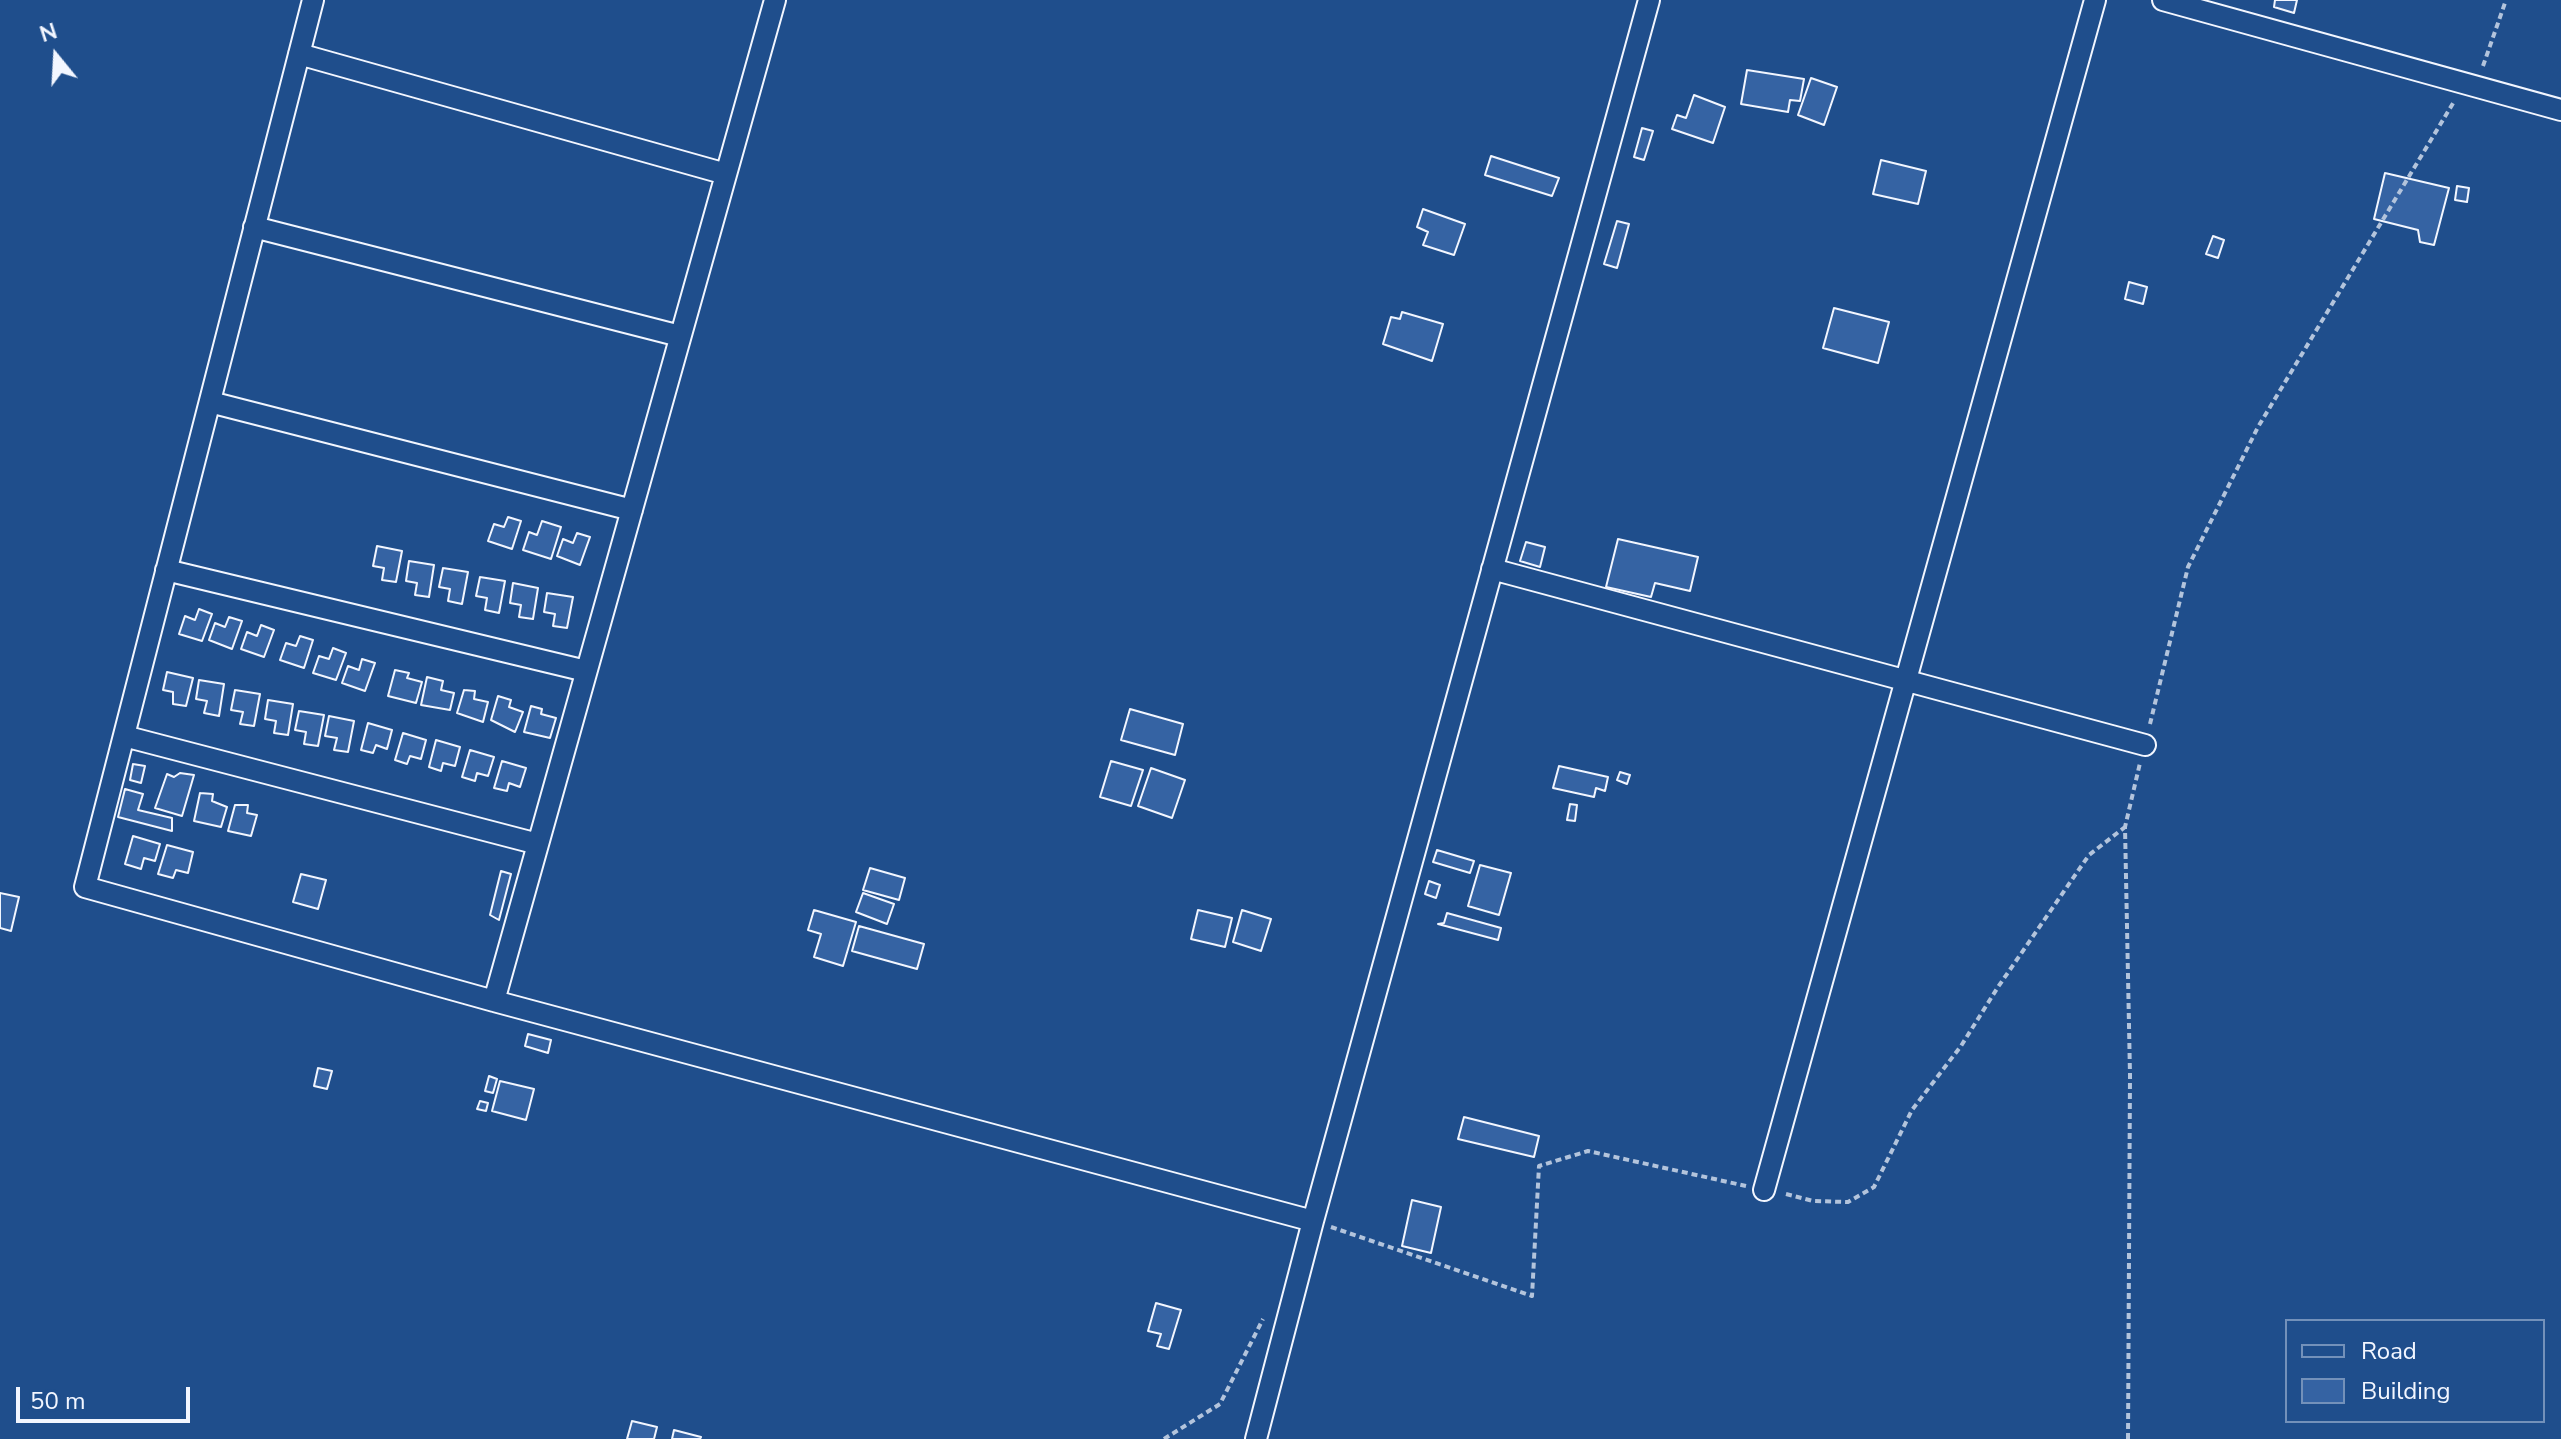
<!DOCTYPE html>
<style>
body{margin:0}
#map{position:relative;width:2561px;height:1439px;overflow:hidden;background:#1f4e8c;font-family:"Nunito Sans",sans-serif}
canvas{display:block}
.legend{position:absolute;left:2285px;top:1319px;width:260px;height:104px;box-sizing:border-box;background:#1f4e8c;border:2px solid #7391ba;margin:0;padding:10px 14px;list-style:none;font-size:24px;color:#f2f6ff}
.legend li{display:flex;align-items:center;gap:16px;height:40px}
.legend b{width:40px;border:2px solid #7391ba}
.north{position:absolute;left:16px;top:16px;width:80px;height:80px;-webkit-text-stroke:6px #1f4e8c;paint-order:stroke;rotate:342deg;font-size:22px;font-weight:700;line-height:32px;text-align:center;color:#f2f6ff}
.north::after{content:'';display:block;margin:auto;width:28px;height:36px;background:#f2f6ff;clip-path:polygon(50% 0,100% 100%,50% 72%,0 100%)}
.scale{position:absolute;left:16px;top:1387px;width:174px;height:36px;box-sizing:border-box;border:4px solid #f2f6ff;border-top:0;padding-left:10px;font-size:24px;line-height:28px;white-space:nowrap;color:#f2f6ff;-webkit-text-stroke:6px #1f4e8c;paint-order:stroke}
</style>
<div id="map">
<canvas width="2561" height="1439"></canvas>
<ul class="legend">
<li><b style="height:10px;background:#1f4e8c"></b>Road</li>
<li><b style="height:22px;background:#3563a3"></b>Building</li>
</ul>
<div class="north">N</div>
<div class="scale">50 m</div>
</div>
<script>
const c = document.querySelector('canvas').getContext('2d');
c.lineJoin = 'round';
function paint(path, color) { c.fillStyle = color; c.fill(path, 'evenodd'); }
const poly = rows => new Path2D(rows.map(r => 'M' + r).join(''));
function strokePath(path, color, width, dash) { c.strokeStyle = color; c.lineWidth = width; c.lineCap = dash ? 'butt' : 'round'; c.setLineDash(dash || []); c.stroke(path); }
const building = poly([
 [2275,0,2297,0,2294,13,2274,7,2275,0],
 [1747,70,1804,79,1800,101,1790,100,1788,112,1741,104,1747,70],
 [1811,78,1837,87,1824,125,1798,115,1811,78],
 [1694,95,1725,107,1713,143,1672,129,1677,115,1686,118,1694,95],
 [1642,128,1653,131,1644,160,1634,157,1642,128],
 [1491,156,1559,178,1552,196,1485,175,1491,156],
 [1881,160,1926,171,1918,204,1873,194,1881,160],
 [2385,173,2449,188,2434,245,2420,242,2418,230,2374,219,2385,173],
 [2457,186,2469,188,2467,202,2455,200,2457,186],
 [1423,209,1465,224,1454,255,1423,245,1428,232,1417,227,1423,209],
 [1617,221,1629,224,1617,268,1604,264,1617,221],
 [2213,236,2224,240,2218,258,2206,254,2213,236],
 [2129,282,2147,287,2143,304,2125,299,2129,282],
 [1834,308,1889,322,1878,363,1823,348,1834,308],
 [1402,312,1443,324,1432,361,1383,344,1391,317,1400,319,1402,312],
 [508,517,521,521,512,549,488,541,494,524,504,527,508,517],
 [542,521,561,527,551,559,523,550,529,532,537,535,542,521],
 [577,533,590,537,580,565,557,556,563,539,573,543,577,533],
 [1618,539,1698,557,1690,591,1655,583,1651,597,1606,587,1618,539],
 [1526,542,1545,547,1540,567,1520,561,1526,542],
 [377,546,402,551,396,582,382,580,384,568,373,566,377,546],
 [409,561,434,565,429,597,415,595,417,583,406,581,409,561],
 [443,568,468,572,462,604,448,601,450,589,439,587,443,568],
 [480,577,505,581,499,613,485,610,487,598,476,596,480,577],
 [513,583,538,588,533,619,519,617,521,605,510,603,513,583],
 [547,593,573,597,567,628,553,626,555,614,544,612,547,593],
 [199,609,212,614,202,641,179,634,185,616,195,620,199,609],
 [229,617,242,621,232,649,209,640,215,623,225,627,229,617],
 [261,625,274,630,264,657,241,649,247,632,257,636,261,625],
 [300,636,313,640,304,668,280,660,286,643,296,646,300,636],
 [333,648,346,653,336,680,313,673,319,656,329,659,333,648],
 [362,659,375,663,365,691,342,683,348,666,359,670,362,659],
 [395,670,409,673,407,678,422,682,416,703,388,696,395,670],
 [167,672,193,678,186,706,173,704,173,692,163,690,167,672],
 [427,677,443,681,441,690,454,693,450,710,421,705,427,677],
 [199,680,224,684,219,716,204,713,207,701,196,699,199,680],
 [235,690,260,694,254,726,240,724,243,712,231,710,235,690],
 [464,690,475,691,474,699,488,702,483,722,457,713,464,690],
 [498,696,511,700,509,707,523,712,515,732,491,720,498,696],
 [268,700,293,704,288,735,274,733,276,721,265,719,268,700],
 [531,706,542,709,541,714,556,718,550,738,524,732,531,706],
 [1130,709,1183,724,1175,755,1121,740,1130,709],
 [299,711,324,715,318,746,304,744,306,732,295,730,299,711],
 [329,716,354,721,348,752,334,750,337,738,325,736,329,716],
 [368,723,392,730,387,749,376,745,373,753,361,750,368,723],
 [403,733,426,740,421,759,410,756,407,764,395,760,403,733],
 [436,740,460,747,455,766,443,763,441,771,429,767,436,740],
 [470,750,494,757,488,776,477,773,475,781,462,777,470,750],
 [502,761,526,768,520,787,509,783,507,791,494,788,502,761],
 [1111,761,1143,770,1131,806,1100,797,1111,761],
 [133,764,145,766,141,783,130,780,133,764],
 [1559,766,1608,777,1605,791,1596,788,1594,797,1553,788,1559,766],
 [1151,768,1185,780,1172,818,1138,806,1151,768],
 [1620,772,1630,775,1627,784,1617,780,1620,772],
 [180,773,194,775,182,816,155,808,167,774,174,777,180,773],
 [125,789,143,794,138,810,172,818,172,831,118,817,125,789],
 [200,793,213,794,212,801,227,807,221,827,194,821,200,793],
 [1570,804,1577,805,1575,821,1567,820,1570,804],
 [235,805,248,805,247,813,257,815,251,836,228,831,235,805],
 [133,836,160,844,155,861,144,858,141,869,125,864,133,836],
 [167,845,193,852,188,873,176,870,173,878,158,874,167,845],
 [1437,850,1474,861,1470,873,1433,862,1437,850],
 [1480,865,1511,873,1499,915,1468,906,1480,865],
 [870,868,905,878,899,900,863,890,870,868],
 [501,871,511,874,499,920,490,915,501,871],
 [301,874,326,880,318,909,293,902,301,874],
 [1429,881,1440,885,1436,898,1425,894,1429,881],
 [0,893,19,897,11,931,0,928,0,893],
 [863,893,894,904,887,924,856,912,863,893],
 [814,910,856,922,843,966,814,957,821,934,808,930,814,910],
 [1198,910,1232,918,1225,947,1191,939,1198,910],
 [1242,910,1271,919,1261,951,1233,942,1242,910],
 [1447,913,1501,928,1498,940,1438,924,1444,923,1447,913],
 [859,926,924,944,917,969,852,951,859,926],
 [528,1034,551,1040,548,1053,525,1046,528,1034],
 [318,1068,332,1071,327,1089,314,1086,318,1068],
 [489,1076,497,1079,493,1093,485,1091,489,1076],
 [500,1081,534,1089,526,1120,492,1111,500,1081],
 [480,1101,488,1103,486,1111,477,1109,480,1101],
 [1464,1117,1539,1136,1534,1157,1458,1139,1464,1117],
 [1412,1200,1441,1207,1431,1253,1402,1246,1412,1200],
 [1156,1303,1181,1310,1169,1349,1157,1346,1161,1334,1148,1331,1156,1303],
 [632,1421,657,1427,654,1439,627,1439,632,1421],
 [674,1430,701,1437,700,1439,672,1439,674,1430]
]);
paint(building, '#3563a3');
strokePath(building, '#f2f6ff', 2);
const minor = poly([
 [313,0,85,887,494,1001,1313,1221],
 [2163,0,2561,110],
 [299,54,726,174],
 [254,227,680,336],
 [210,402,632,510],
 [1492,569,2145,745],
 [166,570,586,671],
 [124,736,538,844],
 [494,1001,775,0],
 [1764,1190,2095,0],
 [1256,1439,1313,1221,1649,0]
]);
strokePath(minor, '#f2f6ff', 24);
strokePath(poly([
 [2483,66,2506,0],
 [2150,724,2188,567,2258,427,2455,100],
 [1786,1194,1813,1201,1848,1202,1874,1187,1912,1110,1961,1046,1998,987,2089,855,2125,827],
 [1331,1227,1532,1296,1539,1166,1588,1151,1746,1186],
 [1164,1439,1220,1404,1263,1319],
 [2128,1439,2130,1075,2125,827,2140,763]
]), '#b3c4dc', 4, [6, 4]);
strokePath(minor, '#1f4e8c', 20);
</script>
